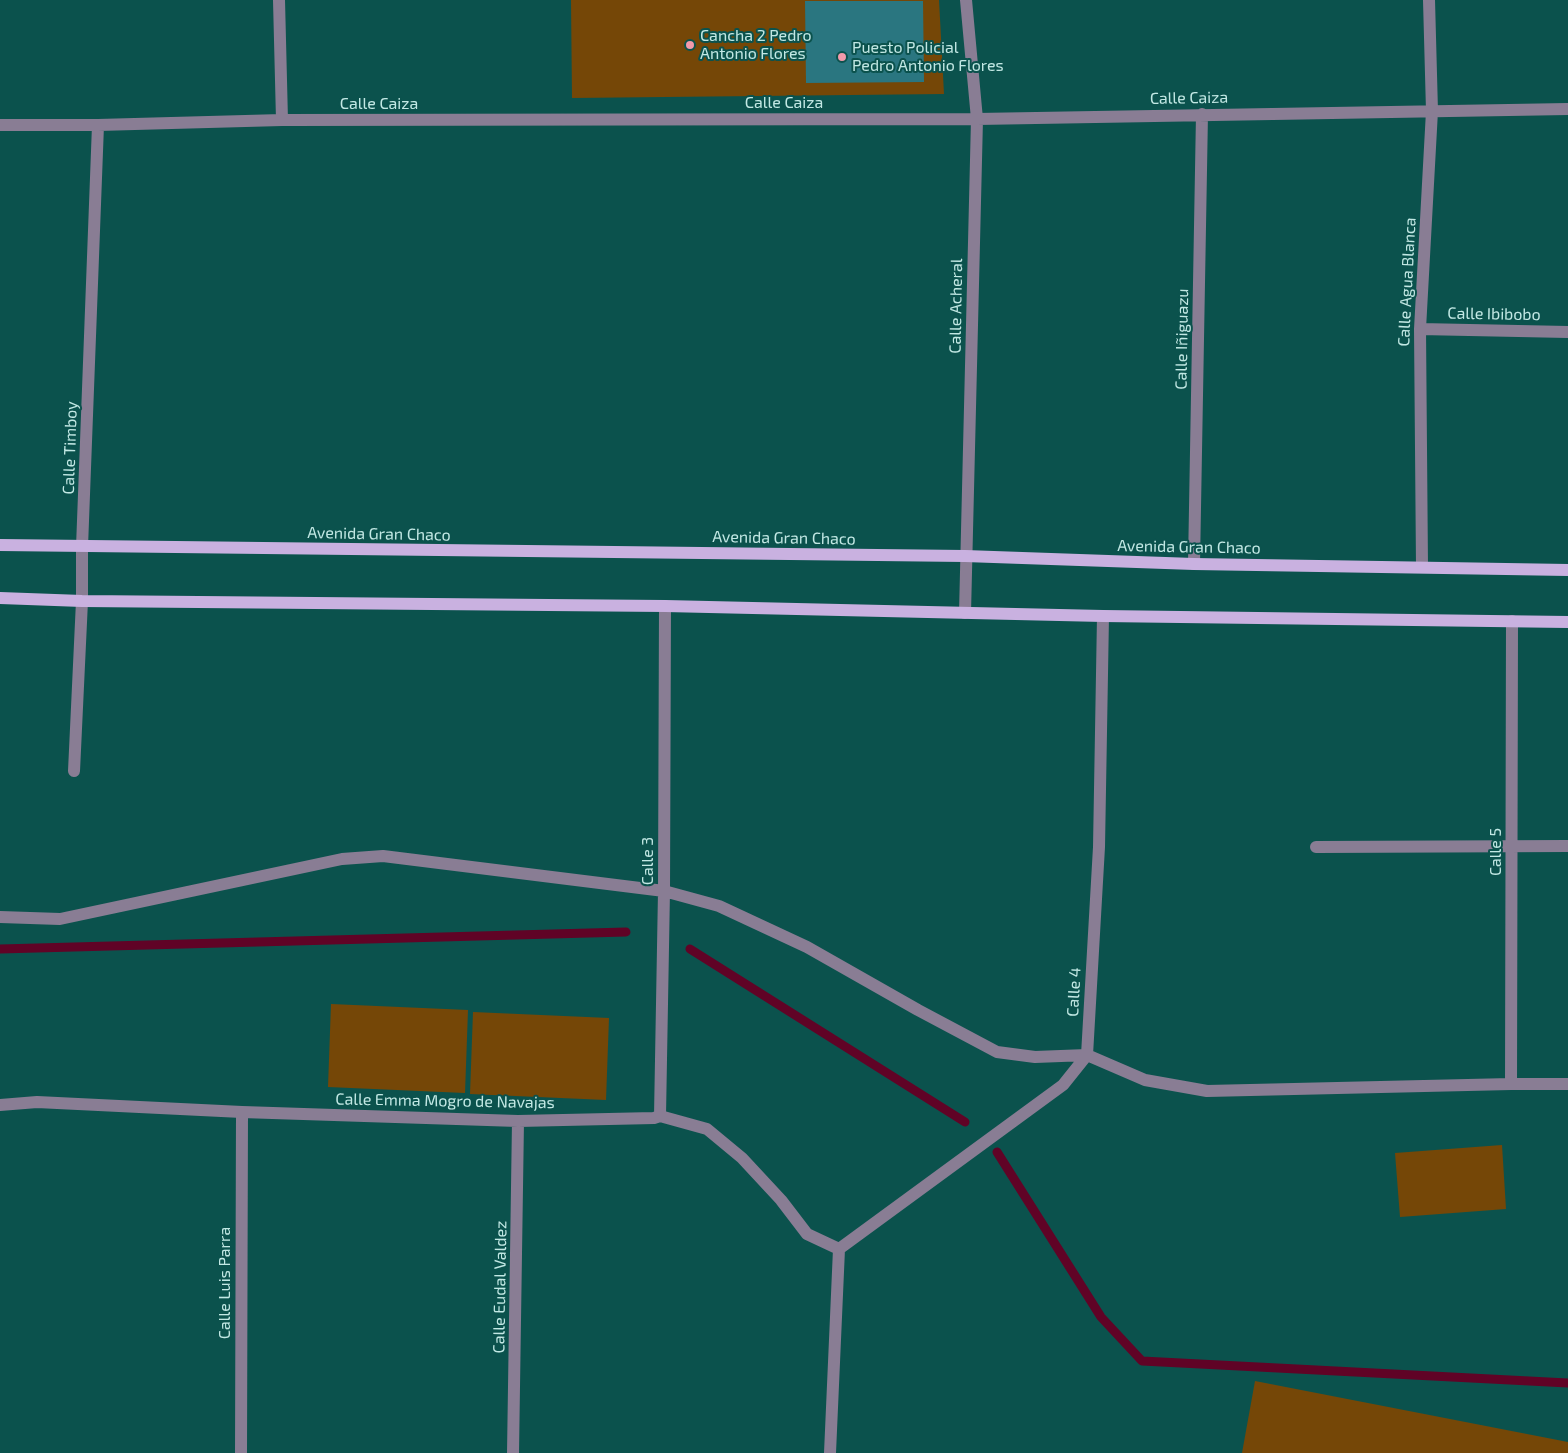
<!DOCTYPE html>
<meta charset="utf-8">
<style>
body{margin:0}
canvas{display:block;background:#0b524d}
</style>
<canvas width="1568" height="1453"></canvas>
<script>
const c = document.querySelector('canvas').getContext('2d');
c.lineJoin = 'round';
function paint(path, color) { c.fillStyle = color; c.fill(path, 'evenodd'); }
const poly = rows => new Path2D(rows.map(r => 'M' + r).join(''));
function strokePath(path, color, width, dash) { c.strokeStyle = color; c.lineWidth = width; c.lineCap = dash ? 'butt' : 'round'; c.setLineDash(dash || []); c.stroke(path); }
function write(font, color, halo, rows, align = 'center') {
  c.font = font + ' "Exo 2",sans-serif'; c.lineWidth = 4; c.setLineDash([]); c.textBaseline = 'middle'; c.strokeStyle = halo; c.fillStyle = color; for (const [text, x, y, turn = 0] of rows) {
    c.save(); c.translate(x, y); c.rotate((+turn || 0) * Math.PI / 180); c.textAlign = isNaN(turn) ? turn : align; if (halo) c.strokeText(text, 0, 0); c.fillText(text, 0, 0); c.restore();
  }
}
paint(poly([
 [571,0,939,0,944,94,572,98],
 [331,1004,468,1010,465,1093,328,1087],
 [473,1012,609,1018,606,1100,470,1094],
 [1502,1145,1506,1209,1400,1217,1395,1153],
 [1255,1381,1568,1442,1568,1453,1242,1453]
]), '#754707');
strokePath(poly([
 [0,949,626,932],
 [690,949,965,1122],
 [997,1152,1101,1317,1142,1361,1568,1383]
]), '#600326', 9);
paint(poly([
 [805,1,923,1,924,82,806,83]
]), '#2a7680');
strokePath(poly([
 [279,0,282,120],
 [0,125,98,125,282,120,977,119,1568,109],
 [1420,329,1568,332],
 [1194,564,1202,114],
 [1422,567,1420,329,1432,111,1429,0],
 [965,613,977,119,966,0],
 [74,771,82,601,82,547,98,125],
 [1316,847,1568,846],
 [0,917,60,919,342,859,383,856,664,891,719,906,807,947,918,1010,997,1052,1035,1057,1087,1055,1145,1080,1207,1091,1511,1084,1568,1084],
 [1511,1084,1512,621],
 [0,1105,37,1102,242,1112,518,1121,654,1118,660,1116,707,1129,742,1158,781,1200,807,1234,839,1249],
 [660,1116,664,891,665,606],
 [839,1249,1063,1085,1087,1055,1099,847,1103,616],
 [241,1453,242,1112],
 [513,1453,518,1121],
 [830,1453,839,1249]
]), '#897d94', 12);
strokePath(poly([
 [0,545,965,556,1194,564,1568,570],
 [0,598,82,601,665,606,1103,616,1568,622]
]), '#c9b1e0', 12);
for (const [x, y, r, color] of [
 [690,45,5,"#f39aab"],
 [842,57,5,"#f39aab"]
]) { const dot = new Path2D(); dot.arc(x, y, r, 0, 2 * Math.PI); c.fillStyle = color; c.fill(dot); strokePath(dot, '#0b524d', 2); }
write('16px', '#c2e8e4', '#0b524d', [
 ["Cancha 2 Pedro",700,36],
 ["Antonio Flores",700,54],
 ["Puesto Policial",852,48],
 ["Pedro Antonio Flores",852,66]
], 'left');
write('16px', '#c2e8e4', '#0b524d', [
 ["Calle Caiza",1189,98,-1],
 ["Calle Caiza",784,103],
 ["Calle Caiza",379,104],
 ["Calle Agua Blanca",1407,282,-87],
 ["Calle Acheral",956,306,-89],
 ["Calle Ibibobo",1494,314,1],
 ["Calle Iñiguazu",1182,339,-89],
 ["Calle Timboy",70,448,-88],
 ["Avenida Gran Chaco",379,534,1],
 ["Avenida Gran Chaco",784,538,1],
 ["Avenida Gran Chaco",1189,547,1],
 ["Calle 5",1496,852,-90],
 ["Calle 3",648,861,-90],
 ["Calle 4",1074,992,-87],
 ["Calle Emma Mogro de Navajas",445,1101,1],
 ["Calle Luis Parra",225,1283,-90],
 ["Calle Eudal Valdez",500,1287,-89]
]);
</script>
